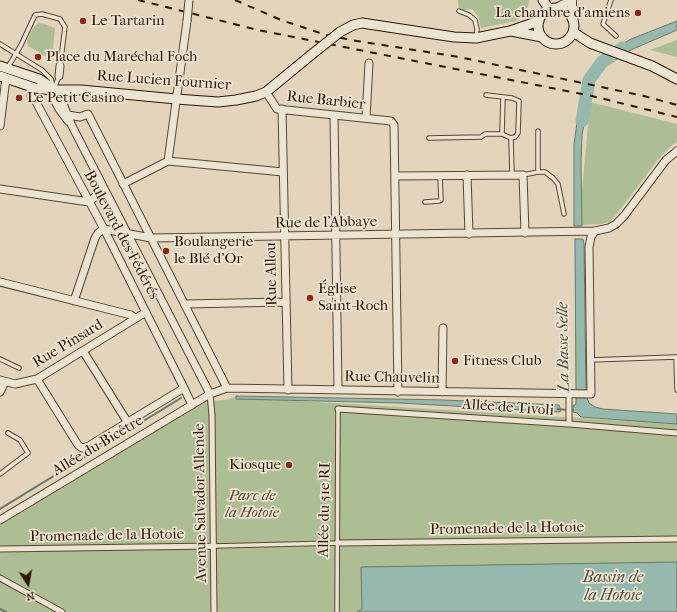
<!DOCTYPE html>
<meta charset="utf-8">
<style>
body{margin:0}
#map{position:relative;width:677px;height:612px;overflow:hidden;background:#e2d5bc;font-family:"IM FELL French Canon",serif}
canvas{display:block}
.north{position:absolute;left:8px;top:564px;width:40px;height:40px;-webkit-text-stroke:3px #ece4d3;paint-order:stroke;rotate:169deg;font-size:11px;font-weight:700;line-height:16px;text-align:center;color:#301500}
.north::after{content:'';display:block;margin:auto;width:14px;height:18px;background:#301500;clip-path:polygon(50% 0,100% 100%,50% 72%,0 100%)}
</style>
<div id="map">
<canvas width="677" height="612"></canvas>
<div class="north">N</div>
</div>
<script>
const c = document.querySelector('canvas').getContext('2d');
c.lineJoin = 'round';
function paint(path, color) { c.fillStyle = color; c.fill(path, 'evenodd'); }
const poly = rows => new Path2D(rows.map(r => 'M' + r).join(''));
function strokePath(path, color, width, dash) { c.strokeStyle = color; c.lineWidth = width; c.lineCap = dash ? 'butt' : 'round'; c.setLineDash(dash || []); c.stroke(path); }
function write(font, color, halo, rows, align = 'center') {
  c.font = font + ' "IM FELL French Canon",serif'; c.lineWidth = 3.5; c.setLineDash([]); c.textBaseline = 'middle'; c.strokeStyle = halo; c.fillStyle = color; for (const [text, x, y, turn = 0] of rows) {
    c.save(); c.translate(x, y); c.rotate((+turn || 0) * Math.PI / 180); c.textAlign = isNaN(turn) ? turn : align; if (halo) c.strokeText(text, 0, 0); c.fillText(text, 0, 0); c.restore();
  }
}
paint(poly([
 [458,0,529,0,528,7,523,15,516,21,481,28,478,16,472,9,459,11],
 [39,23,45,24,55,28,52,60,28,46,27,41,33,28],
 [677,40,677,57,650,50],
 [590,102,677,124,677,142,671,146,660,157,616,215,609,222,602,224,579,225],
 [235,397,677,424,677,612,0,612,0,523,203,401,226,400]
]), '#aebe94');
const water = poly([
 [677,21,677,30,612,58,604,55,631,39,677,21],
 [580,102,588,104,582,135,581,163,582,226,574,226,574,144,580,102],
 [575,239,583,239,584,244,586,391,576,392,575,239],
 [236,396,444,400,559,405,561,411,559,412,400,403,236,399,236,396],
 [576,398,587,398,589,403,595,407,603,409,677,414,677,424,581,417,577,413,573,412,573,406,576,404,576,398],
 [677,562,677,612,357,612,362,609,361,567,677,562]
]);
paint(water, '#95b9ac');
strokePath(water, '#6d7767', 1);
strokePath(poly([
 [558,409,568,410],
 [0,509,181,398],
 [0,609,6,612]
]), '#6d7767', 2);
strokePath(poly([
 [582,121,589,80,602,62,623,48]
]), '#95b9ac', 13);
const service = poly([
 [611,0,603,24,616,36],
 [459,11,469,15,475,20,477,29,476,38],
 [0,44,42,70,51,79,53,87],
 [8,67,21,45,35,15,42,14,60,19,65,27,60,66],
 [54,89,59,76],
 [486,95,512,98,519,101,518,133,515,137,511,138,512,175],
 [503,97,502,134,511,138],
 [429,138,481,137,485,134,502,134],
 [538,172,538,131],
 [523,175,538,172,545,172,553,178,558,184,564,214],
 [425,202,439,201,441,200,440,176],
 [0,359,19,368],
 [590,360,676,357,677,390],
 [0,474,28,453,20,440,8,433],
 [214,546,337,543],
 [337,612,338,409]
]);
const pedestrian = poly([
 [210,394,212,415,214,612],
 [569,394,569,424],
 [338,409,569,424,677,433],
 [337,543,677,539],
 [0,549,214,546],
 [0,578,62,612]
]);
const minor = poly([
 [59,76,60,66],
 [53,90,62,101,71,124,210,394],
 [54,91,56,103,59,109,68,121],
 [266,92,277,109,391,121,394,125,398,392],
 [31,96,36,102,104,229,184,388],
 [282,109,288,390],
 [68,115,80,117,88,114,227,388],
 [334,115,338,390],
 [366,118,369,63],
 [0,126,6,78],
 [168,161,187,21],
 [467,175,469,234],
 [395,176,523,175,525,233],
 [123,184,168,161,283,172],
 [0,189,89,202,104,189],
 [0,282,131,315,135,318],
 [74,301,95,238,98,233,104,229,151,238,595,231,609,228,616,224,624,216,666,160,677,151],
 [185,304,285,302],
 [83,351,128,423],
 [37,379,78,445,82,448,87,447,184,388,192,405],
 [0,380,15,384,37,379,146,312],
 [0,392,5,382],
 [442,392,443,328],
 [0,520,210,394,227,388,591,394,589,247,591,237,595,231]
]);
const tertiary = poly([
 [572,0,572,17],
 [558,7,572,0]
]);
const secondary = poly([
 [543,0,549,9],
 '538 26a18 18 0 1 1 36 0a18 18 0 1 1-36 0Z',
 [511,31,542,37],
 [340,32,353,25,362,23,454,37,476,38,510,31,539,21],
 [573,32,590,43,652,66,677,79],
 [0,66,39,79,45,83,53,90],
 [0,76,35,88,53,90,81,90,176,99,218,102,236,100,256,96,266,92,311,55]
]);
strokePath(service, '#5c452f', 5.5);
strokePath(pedestrian, '#5c452f', 7);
strokePath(minor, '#5c452f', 9);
strokePath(tertiary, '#5c452f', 10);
strokePath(secondary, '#301500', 11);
strokePath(service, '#ece4d3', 3.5);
strokePath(pedestrian, '#ece4d3', 5);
strokePath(minor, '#ece4d3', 7);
strokePath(tertiary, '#ece4d3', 8);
strokePath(secondary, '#ece4d3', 9);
strokePath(poly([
 [138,0,258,30,592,96,677,117],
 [235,0,281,20,326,35,357,41,459,57,644,96,677,105]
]), '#301500', 2, [7, 7]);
const minorBridge = poly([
 [187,21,189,0]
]);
const secondaryBridge = poly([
 [311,55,340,32]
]);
strokePath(minorBridge, '#5c452f', 9, []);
strokePath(secondaryBridge, '#301500', 11, []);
strokePath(minorBridge, '#ece4d3', 7);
strokePath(secondaryBridge, '#ece4d3', 9);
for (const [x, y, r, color] of [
 [638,13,4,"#8f2418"],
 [83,21,4,"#8f2418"],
 [38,57,4,"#8f2418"],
 [19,98,4,"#8f2418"],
 [166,251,4,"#8f2418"],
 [310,298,4,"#8f2418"],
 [455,361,4,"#8f2418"],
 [289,465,4,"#8f2418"]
]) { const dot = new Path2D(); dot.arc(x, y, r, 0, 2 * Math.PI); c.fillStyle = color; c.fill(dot); strokePath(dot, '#ece4d3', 1.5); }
write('15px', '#301500', '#ece4d3', [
 ["La chambre d'amiens",630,13,"right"],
 ["Le Tartarin",91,21],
 ["Place du Maréchal Foch",46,57],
 ["Le Petit Casino",27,98],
 ["Boulangerie",174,242],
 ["le Blé d'Or",174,259],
 ["Église",318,289],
 ["Saint-Roch",318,306],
 ["Fitness Club",463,361],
 ["Kiosque",281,465,"right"]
], 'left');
write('15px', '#301500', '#ece4d3', [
 ["Rue Lucien Fournier",164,81,4],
 ["Rue Barbier",326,101,6],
 ["Rue de l'Abbaye",326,223,-1],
 ["Boulevard des Fédérés",121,235,62],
 ["Rue Allou",272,274,-91],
 ["Rue Pinsard",68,344,-31],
 ["Rue Chauvelin",392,378,1],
 ["Allée de Tivoli",508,408,4],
 ["Allée du Bicêtre",98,446,-31],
 ["Avenue Salvador Allende",201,503,-91],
 ["Allée du 51e RI",325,510,-89],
 ["Promenade de la Hotoie",507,529,-1],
 ["Promenade de la Hotoie",107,536,-1]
]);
write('italic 15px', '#56482c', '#ece4d3', [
 ["Parc de",252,496],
 ["la Hotoie",252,513]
]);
write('italic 16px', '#534e3c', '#ece4d3', [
 ["La Basse Selle",564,347,-91],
 ["Bassin de",613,578],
 ["la Hotoie",613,596]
]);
</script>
